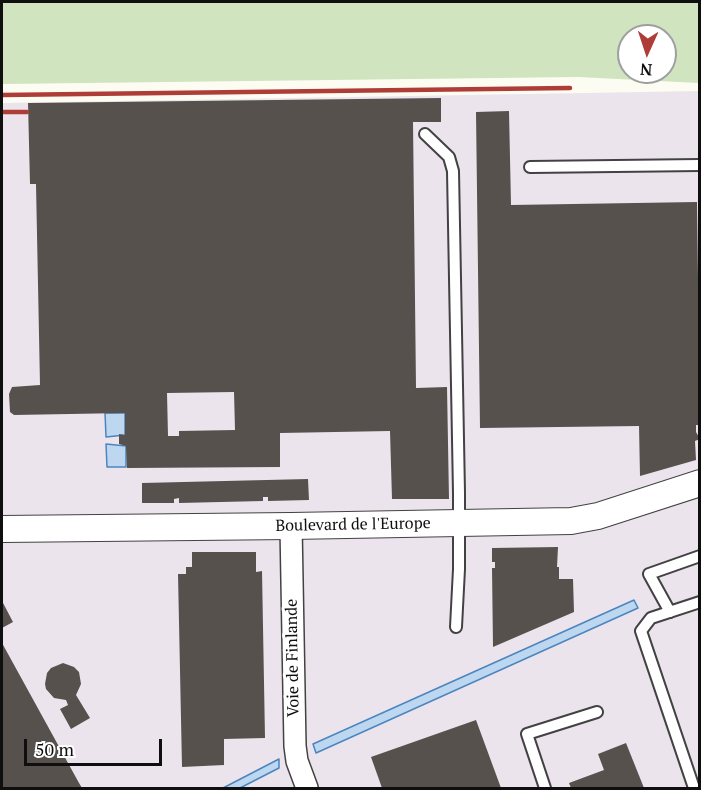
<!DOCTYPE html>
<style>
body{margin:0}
#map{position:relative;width:701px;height:790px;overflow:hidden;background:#fdfcf2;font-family:"PT Serif",serif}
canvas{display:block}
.frame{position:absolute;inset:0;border:3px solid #0f0f0f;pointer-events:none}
.north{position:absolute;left:617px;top:24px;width:60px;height:60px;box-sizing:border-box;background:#fff;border:2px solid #9f9f9f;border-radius:50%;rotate:183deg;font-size:16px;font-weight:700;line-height:24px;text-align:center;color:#0f0f0f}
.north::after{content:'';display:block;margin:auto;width:21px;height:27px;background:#af3d37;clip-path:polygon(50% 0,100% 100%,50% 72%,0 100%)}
.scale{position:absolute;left:24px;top:739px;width:138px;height:27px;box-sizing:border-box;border:3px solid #0f0f0f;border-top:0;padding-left:8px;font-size:18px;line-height:21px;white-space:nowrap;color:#0f0f0f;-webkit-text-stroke:4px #fff;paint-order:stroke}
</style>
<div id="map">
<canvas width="701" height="790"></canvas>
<div class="frame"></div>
<div class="north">N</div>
<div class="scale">50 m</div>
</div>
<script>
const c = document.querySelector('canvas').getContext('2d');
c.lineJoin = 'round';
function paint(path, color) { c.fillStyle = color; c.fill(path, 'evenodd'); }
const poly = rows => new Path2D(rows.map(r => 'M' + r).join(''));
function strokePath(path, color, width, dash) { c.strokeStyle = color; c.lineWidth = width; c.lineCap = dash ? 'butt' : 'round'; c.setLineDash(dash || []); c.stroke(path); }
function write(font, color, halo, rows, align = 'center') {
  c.font = font + ' "PT Serif",serif'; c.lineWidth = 6; c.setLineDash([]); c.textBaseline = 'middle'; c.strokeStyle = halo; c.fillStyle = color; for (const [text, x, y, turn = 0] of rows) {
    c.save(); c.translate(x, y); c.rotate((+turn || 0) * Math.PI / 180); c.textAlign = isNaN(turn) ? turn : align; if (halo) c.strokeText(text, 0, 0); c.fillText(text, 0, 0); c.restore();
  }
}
paint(poly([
 [699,91,699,788,2,788,2,103]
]), '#ece4ec');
paint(poly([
 [2,2,699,2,699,83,578,77,2,84],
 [629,36,665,36,665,72,629,72]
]), '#cfe4bf');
const water = poly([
 [105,413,125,413,125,435,106,437,105,413],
 [106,444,126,446,126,467,107,467,106,444],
 [634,600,638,608,316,753,313,744,634,600],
 [279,759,279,768,240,788,223,788,279,759]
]);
paint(water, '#bcd7ef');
strokePath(water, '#4c85be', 1.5);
paint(poly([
 [441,98,441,122,413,122,416,388,447,387,449,499,392,499,390,431,280,433,280,467,127,468,126,446,119,444,119,434,125,435,125,413,14,415,10,412,9,394,12,387,40,385,36,184,30,184,28,103],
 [234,392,235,430,179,431,179,436,168,436,167,393],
 [509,111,511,205,697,202,700,425,696,425,696,432,700,439,695,441,696,460,640,476,639,426,480,428,476,112],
 [308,479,309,500,268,501,268,497,263,497,263,501,179,503,179,498,174,499,174,503,142,503,142,483],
 [558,547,557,567,559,567,559,579,573,579,574,612,493,647,492,568,495,568,495,562,492,562,492,548],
 [192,552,256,552,256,572,262,571,265,738,224,739,224,765,182,767,178,574,186,574,186,567,192,567],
 [2,601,13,622,2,628],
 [2,643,79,783,82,788,2,788],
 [63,663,74,667,79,672,81,684,76,695,90,718,71,729,60,709,68,705,66,700,54,698,46,689,45,684,47,673,51,668],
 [476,720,501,788,382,788,371,757],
 [626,743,644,788,571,788,569,783,604,770,598,754]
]), '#56514c');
const service = poly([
 [425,134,449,157,453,171,459,493,459,569,456,627],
 [530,167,700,165],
 [670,612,649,574,700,556],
 [545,788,527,734,597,712],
 [694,788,641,631,651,618,700,602]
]);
const minor = poly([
 [291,526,295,746,297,761,307,788]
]);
const tertiary = poly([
 [2,529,291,526,571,521,598,516,700,483]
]);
strokePath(service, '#424242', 14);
strokePath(minor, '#424242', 24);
strokePath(tertiary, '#424242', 28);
strokePath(service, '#fff', 10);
strokePath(minor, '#fff', 21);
strokePath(tertiary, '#fff', 26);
strokePath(poly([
 [2,95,570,88],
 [2,112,27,112]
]), '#af3d37', 4.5);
write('16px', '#0f0f0f', '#fff', [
 ["Boulevard de l'Europe",353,525,-1],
 ["Voie de Finlande",293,658,-91]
]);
</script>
